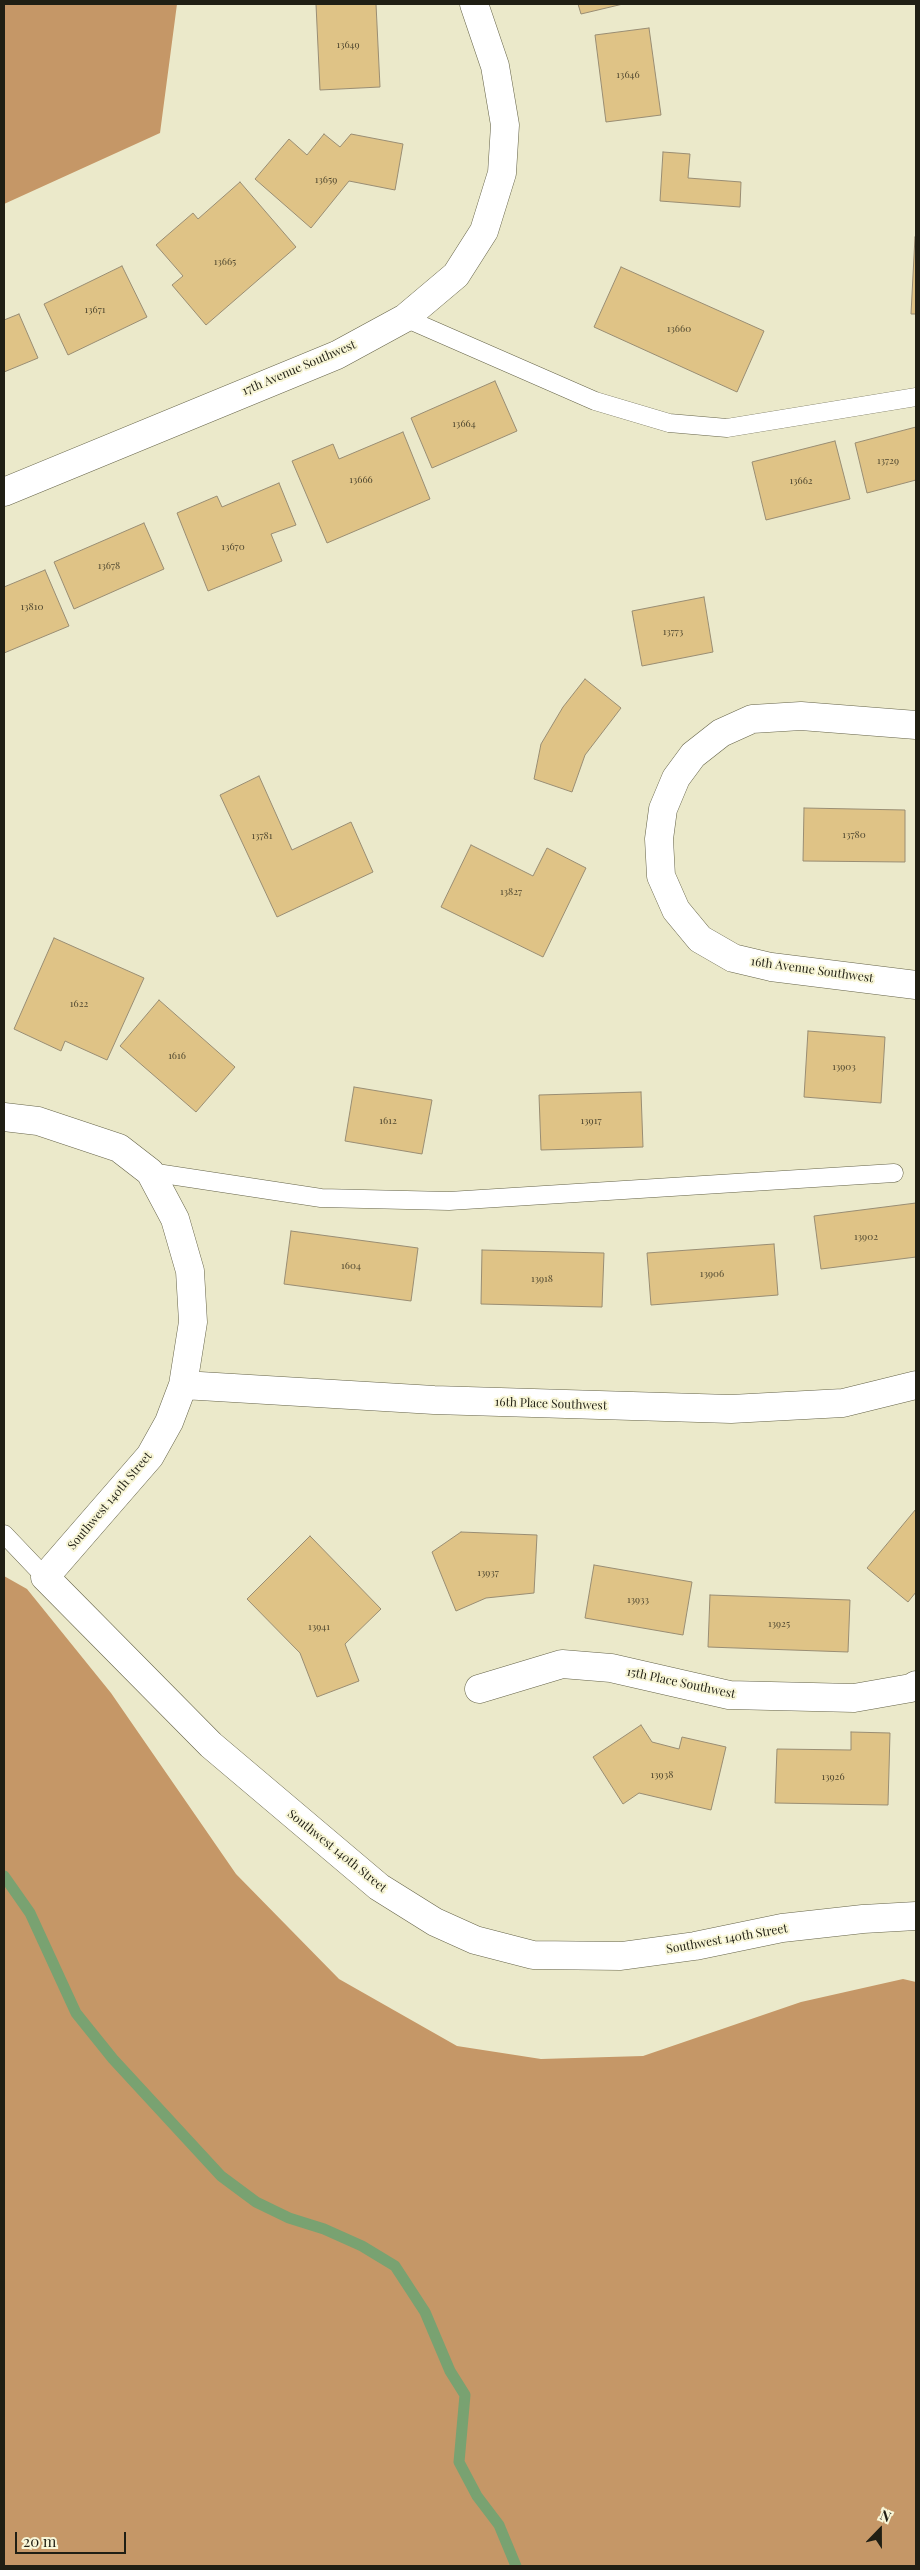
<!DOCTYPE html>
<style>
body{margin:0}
#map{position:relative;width:920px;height:2570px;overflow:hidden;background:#ebe9ca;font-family:"Playfair Display",serif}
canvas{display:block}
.frame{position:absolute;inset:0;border:5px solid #201f14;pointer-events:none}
.north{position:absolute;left:855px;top:2505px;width:50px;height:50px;-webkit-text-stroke:4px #f8f6d7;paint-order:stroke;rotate:22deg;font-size:14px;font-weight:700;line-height:20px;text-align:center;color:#201f14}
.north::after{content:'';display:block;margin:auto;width:18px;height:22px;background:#201f14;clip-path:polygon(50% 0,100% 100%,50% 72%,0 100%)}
.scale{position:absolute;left:15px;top:2532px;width:111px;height:22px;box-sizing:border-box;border:2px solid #201f14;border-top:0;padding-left:6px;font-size:15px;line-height:18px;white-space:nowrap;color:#201f14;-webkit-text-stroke:4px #f8f6d7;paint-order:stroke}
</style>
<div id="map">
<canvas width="920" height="2570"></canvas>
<div class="frame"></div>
<div class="north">N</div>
<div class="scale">20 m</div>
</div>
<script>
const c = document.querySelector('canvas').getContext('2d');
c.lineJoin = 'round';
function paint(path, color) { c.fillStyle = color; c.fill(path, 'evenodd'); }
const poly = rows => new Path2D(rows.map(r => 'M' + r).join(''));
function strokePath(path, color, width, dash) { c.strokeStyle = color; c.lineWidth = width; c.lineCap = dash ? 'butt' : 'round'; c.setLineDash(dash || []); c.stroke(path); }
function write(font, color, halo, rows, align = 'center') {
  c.font = font + ' "Playfair Display",serif'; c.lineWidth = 4; c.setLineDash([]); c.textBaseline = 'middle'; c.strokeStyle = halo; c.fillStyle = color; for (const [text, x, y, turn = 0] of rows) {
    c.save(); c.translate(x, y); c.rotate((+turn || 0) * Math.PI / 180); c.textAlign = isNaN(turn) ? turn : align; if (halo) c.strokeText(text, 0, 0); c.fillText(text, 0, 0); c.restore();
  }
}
paint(poly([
 [4,4,177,4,160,133,4,204],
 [4,1576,27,1589,111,1693,236,1874,339,1979,457,2046,541,2059,643,2056,801,2002,903,1979,916,1982,916,2566,4,2566]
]), '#c59767');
strokePath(poly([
 [4,1876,30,1913,76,2013,113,2059,221,2176,256,2202,289,2218,324,2229,362,2246,395,2266,425,2312,450,2371,465,2395,459,2462,477,2496,499,2525,516,2566]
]), '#79a271', 11);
const building = poly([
 [316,4,376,4,380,87,320,90,316,4],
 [578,4,623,4,581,14,578,4],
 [649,28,661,115,606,122,595,35,649,28],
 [324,134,340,147,351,134,403,144,395,190,349,181,311,228,255,179,289,139,307,155,324,134],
 [663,152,690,154,688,178,741,182,740,207,660,201,663,152],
 [240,182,296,247,206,325,172,285,183,276,156,245,193,213,198,219,240,182],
 [915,237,916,237,916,314,911,314,915,237],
 [122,266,147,317,68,355,44,304,122,266],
 [621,267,764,331,737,392,594,327,621,267],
 [19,314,38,358,4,372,4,320,19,314],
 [495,381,517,431,432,468,411,418,495,381],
 [916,427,916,480,867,493,855,443,916,427],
 [403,432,430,499,327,543,292,461,333,444,339,459,403,432],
 [835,441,850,499,766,520,752,462,835,441],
 [279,483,296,525,271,534,282,561,208,591,177,513,217,496,222,507,279,483],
 [144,523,164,569,74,609,54,562,144,523],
 [45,570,69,626,4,653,4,587,45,570],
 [704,597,713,652,642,666,632,611,704,597],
 [585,679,621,708,585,755,572,792,534,779,541,744,563,707,585,679],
 [259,776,292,850,351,822,373,872,277,917,220,795,259,776],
 [804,808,905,810,905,862,803,861,804,808],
 [471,845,533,876,547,848,586,868,543,957,441,907,471,845],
 [54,938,144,978,107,1060,65,1041,61,1051,14,1029,54,938],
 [159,1000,235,1067,196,1112,120,1046,159,1000],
 [808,1031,885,1037,881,1103,804,1097,808,1031],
 [354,1087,432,1100,422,1154,345,1141,354,1087],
 [641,1092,643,1147,541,1150,539,1095,641,1092],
 [916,1203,916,1257,821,1269,814,1216,916,1203],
 [291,1231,418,1248,411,1301,284,1284,291,1231],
 [774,1244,778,1295,651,1305,647,1253,774,1244],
 [482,1250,604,1253,602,1307,481,1304,482,1250],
 [916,1509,916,1592,908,1602,867,1568,916,1509],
 [461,1532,537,1535,534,1593,486,1598,456,1611,432,1552,461,1532],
 [310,1536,381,1609,345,1644,359,1681,317,1697,300,1653,247,1599,310,1536],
 [594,1565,692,1582,683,1635,585,1618,594,1565],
 [710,1595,850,1600,848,1652,708,1647,710,1595],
 [641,1725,652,1742,679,1749,682,1737,726,1747,711,1810,639,1793,623,1804,593,1757,641,1725],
 [851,1732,890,1733,888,1805,775,1803,777,1749,851,1750,851,1732]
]);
paint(building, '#dfc386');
strokePath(building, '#998d73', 1);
const service = poly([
 [405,318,595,401,669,423,727,428,916,397],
 [150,1172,321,1198,449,1201,894,1173],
 [4,1534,45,1577]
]);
const minor = poly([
 [4,492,337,355,405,318,456,275,484,231,502,173,505,125,495,66,474,4],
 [916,725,801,716,752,719,721,733,693,755,676,778,663,809,659,839,661,876,676,910,700,939,733,958,771,967,916,985],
 [4,1117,38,1121,119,1148,150,1172,175,1219,190,1271,193,1322,183,1385,169,1422,150,1456,45,1577,211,1745,379,1887,435,1922,475,1940,533,1955,621,1956,695,1946,782,1928,863,1919,916,1916],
 [183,1385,434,1400,731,1409,843,1403,916,1385],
 [479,1689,562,1664,611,1668,729,1695,854,1698,911,1688,916,1685]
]);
strokePath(service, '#656348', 19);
strokePath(minor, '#656348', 29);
strokePath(service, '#fff', 18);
strokePath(minor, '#fff', 28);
write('10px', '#504830', null, [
 ["13649",348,45],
 ["13646",628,75],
 ["13659",326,180],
 ["13665",225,262],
 ["13671",95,310],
 ["13660",679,329],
 ["13664",464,424],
 ["13729",888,461],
 ["13666",361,480],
 ["13662",801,481],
 ["13670",233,547],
 ["13678",109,566],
 ["13810",32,607],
 ["13773",673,632],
 ["13780",854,835],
 ["13781",262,836],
 ["13827",511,892],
 ["1622",79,1004],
 ["1616",177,1056],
 ["13903",844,1067],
 ["1612",388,1121],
 ["13917",591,1121],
 ["13902",866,1237],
 ["1604",351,1266],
 ["13906",712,1274],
 ["13918",542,1279],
 ["13937",488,1573],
 ["13933",638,1600],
 ["13925",779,1624],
 ["13941",319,1627],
 ["13938",662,1775],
 ["13926",833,1777]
]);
write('12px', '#201f14', '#f8f6d7', [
 ["17th Avenue Southwest",299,368,-23],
 ["16th Avenue Southwest",812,970,8],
 ["16th Place Southwest",551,1404,2],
 ["Southwest 140th Street",110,1501,-50],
 ["15th Place Southwest",681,1683,12],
 ["Southwest 140th Street",337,1851,39],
 ["Southwest 140th Street",727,1939,-10]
]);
</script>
